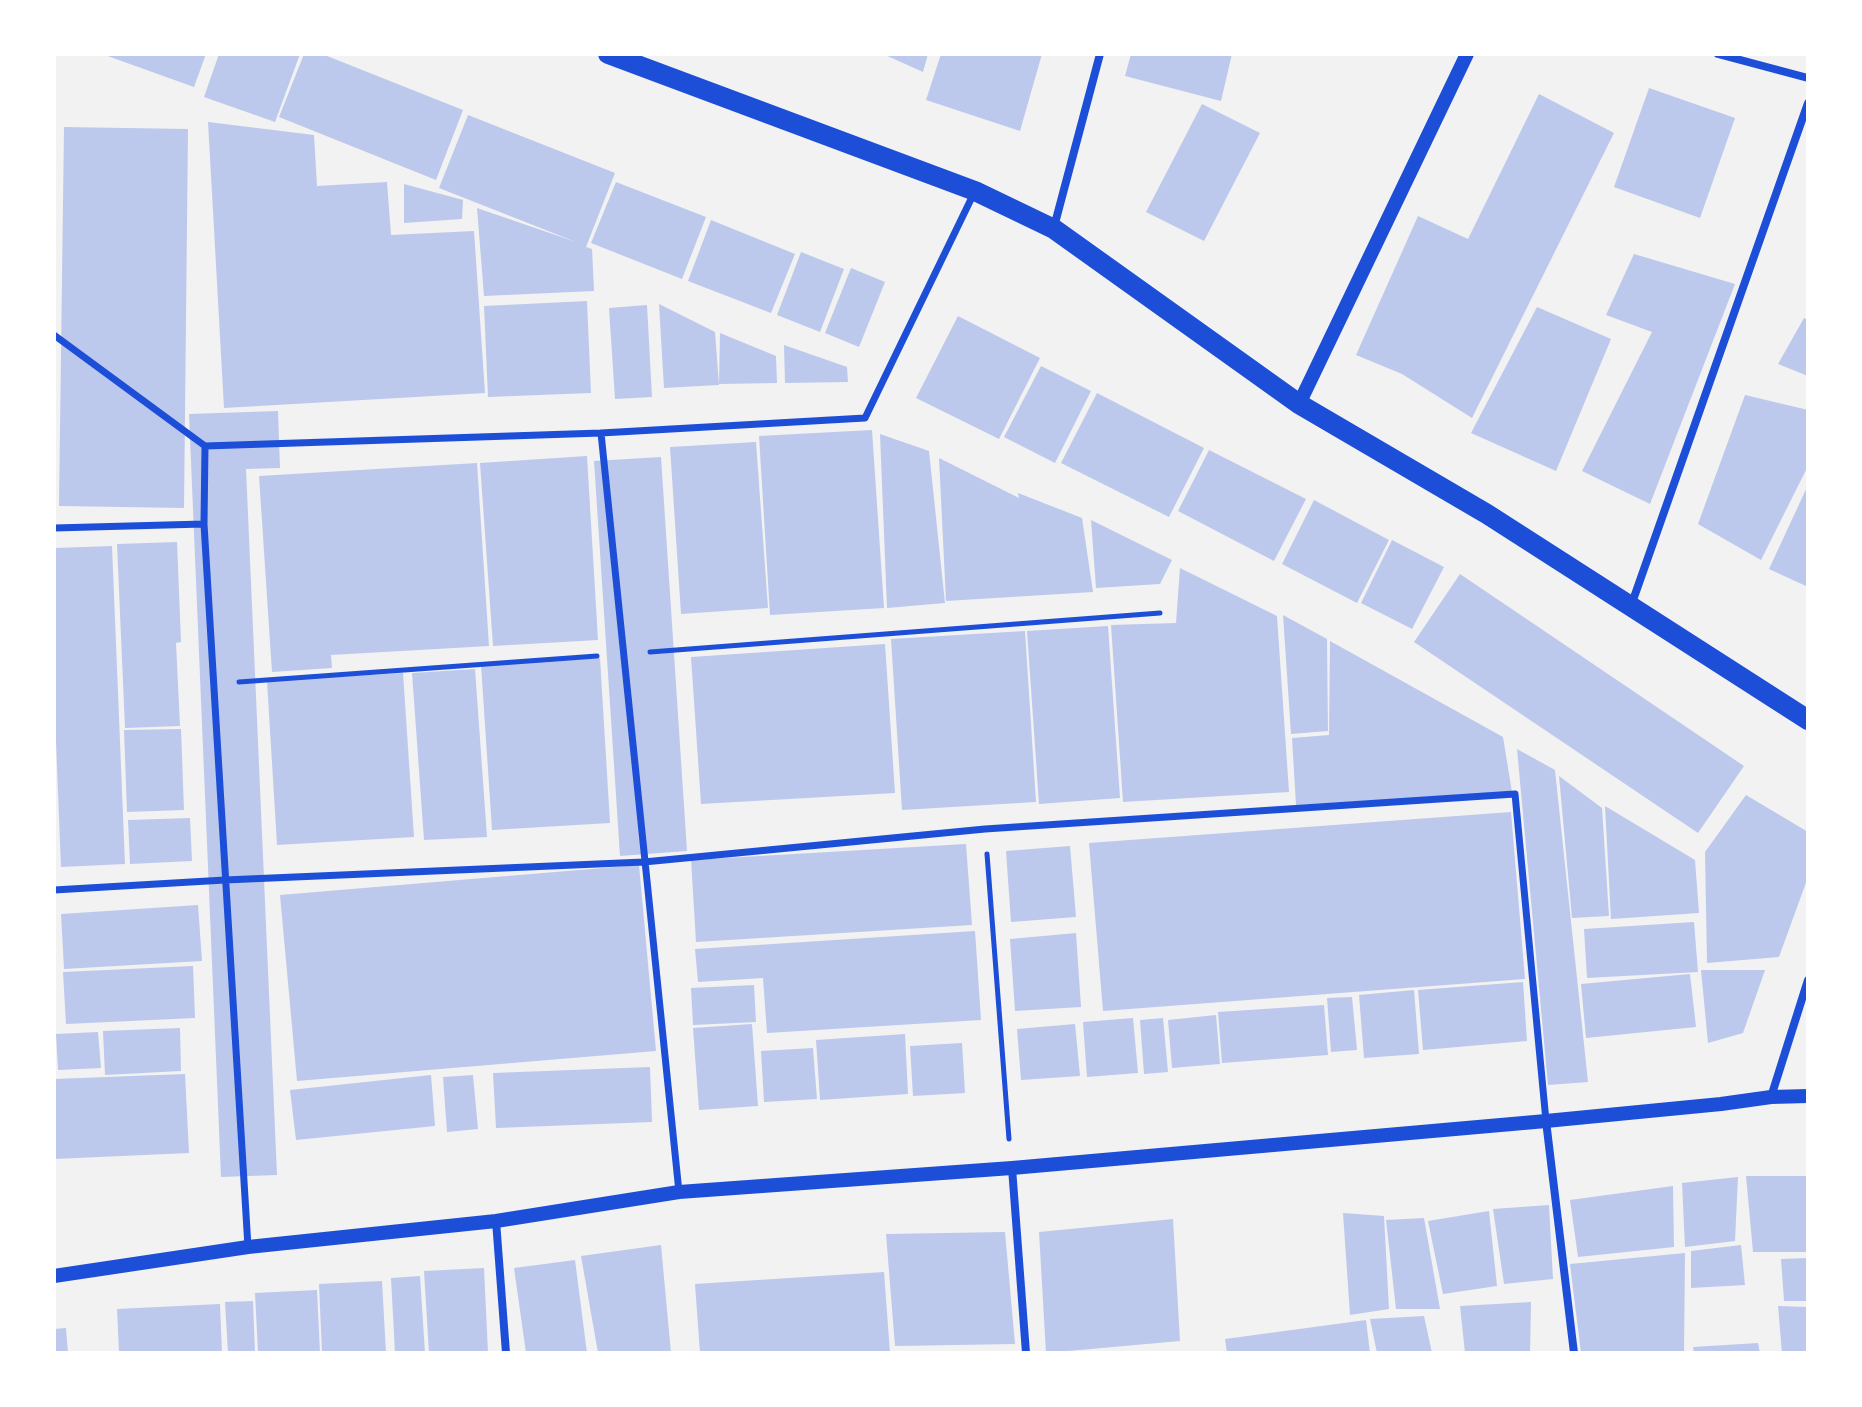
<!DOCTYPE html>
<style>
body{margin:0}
#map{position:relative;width:1862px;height:1407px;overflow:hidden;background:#f2f2f2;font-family:"DM Sans",sans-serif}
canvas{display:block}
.frame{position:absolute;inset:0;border:56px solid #fff;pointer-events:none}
</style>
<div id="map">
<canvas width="1862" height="1407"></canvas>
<div class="frame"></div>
</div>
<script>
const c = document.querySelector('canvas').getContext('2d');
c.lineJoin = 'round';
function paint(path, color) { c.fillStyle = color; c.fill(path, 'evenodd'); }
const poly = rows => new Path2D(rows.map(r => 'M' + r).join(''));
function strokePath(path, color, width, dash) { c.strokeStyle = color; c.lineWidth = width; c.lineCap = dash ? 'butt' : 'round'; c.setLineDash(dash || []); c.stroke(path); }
paint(poly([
 [102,54,206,54,194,87],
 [219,54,300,54,275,122,204,97],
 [304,54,322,54,463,110,436,180,279,117],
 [883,54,928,54,923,72],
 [941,54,1042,54,1020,131,926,100],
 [1131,54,1232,54,1221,101,1125,76],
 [1649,88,1735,118,1700,218,1614,187],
 [1539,94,1614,133,1472,418,1402,374,1356,355,1418,216,1468,239],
 [1202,104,1260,133,1204,241,1146,212],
 [468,115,615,173,586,247,592,249,594,291,484,296,477,208,576,242,439,188],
 [208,122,314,135,317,186,387,182,391,235,474,231,485,393,224,408],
 [64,127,188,129,184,508,59,506],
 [616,182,706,217,682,279,591,243],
 [404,184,463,200,462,219,404,223],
 [711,220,795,254,771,313,688,281],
 [801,252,844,269,820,332,777,315],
 [1634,254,1735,284,1650,504,1582,471,1652,332,1606,315],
 [851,268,885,282,859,347,825,333],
 [587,301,591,393,488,397,484,306],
 [659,304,715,332,719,385,664,388],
 [647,305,652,397,615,399,609,308],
 [1537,307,1611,339,1556,471,1471,433],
 [958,316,1040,358,999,439,916,398],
 [1804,318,1808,320,1808,376,1778,364],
 [720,333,776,356,777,383,719,384],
 [784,345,847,367,848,382,785,383],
 [1041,366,1091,391,1055,463,1004,437],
 [1097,393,1204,448,1169,517,1061,463],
 [1745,395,1808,410,1808,466,1761,560,1698,524],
 [278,411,280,468,246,469,277,1175,221,1177,189,414],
 [872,430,884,608,770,615,759,436],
 [880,434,929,451,945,603,887,608],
 [756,442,768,608,681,614,670,447],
 [1209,450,1306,499,1274,561,1178,511],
 [587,456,598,640,493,646,480,463],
 [661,457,687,851,620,856,594,461],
 [939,458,1019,498,1018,493,1082,518,1093,592,946,601],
 [477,463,489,646,331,655,332,668,272,672,259,476],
 [1808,485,1808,587,1769,569],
 [1314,500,1389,540,1357,603,1282,564],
 [1091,520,1172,560,1160,584,1096,588],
 [1392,540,1444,567,1412,629,1361,603],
 [177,542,181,642,176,643,180,726,125,728,117,544],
 [112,546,125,864,61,867,54,692,54,548],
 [1180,568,1277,616,1289,792,1123,802,1111,625,1176,623],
 [1460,574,1744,766,1698,833,1414,642],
 [1283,615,1327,639,1328,731,1291,734],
 [1108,626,1120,798,1039,804,1027,631],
 [1025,631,1036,802,902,810,891,639],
 [1330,641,1503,737,1512,792,1296,805,1292,738,1329,735],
 [885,644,895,793,701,804,691,657],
 [600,658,610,823,492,830,481,665],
 [475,669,487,837,424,840,412,673],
 [403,673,414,837,277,845,267,681],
 [181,729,184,810,127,812,124,730],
 [1517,749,1555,770,1588,1082,1548,1085],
 [1559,776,1602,808,1609,916,1572,918],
 [1746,795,1808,832,1808,877,1779,957,1707,963,1705,852],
 [1605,806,1695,860,1699,913,1611,919],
 [1511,812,1525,979,1103,1011,1089,843],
 [190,818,192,861,130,864,128,820],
 [966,844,972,925,696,942,691,860],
 [1070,846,1076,917,1011,922,1006,851],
 [639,865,656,1051,297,1081,280,895],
 [198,905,202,961,64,969,61,914],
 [1694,922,1698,972,1587,978,1584,929],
 [975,931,981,1020,767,1033,763,978,698,982,695,949],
 [1076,933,1081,1007,1015,1011,1010,939],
 [193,966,195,1018,66,1024,63,972],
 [1701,970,1765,970,1743,1033,1708,1043],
 [1690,974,1696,1027,1586,1038,1581,984],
 [1523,982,1527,1041,1423,1050,1418,990],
 [754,985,756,1022,693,1025,691,988],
 [1414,990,1419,1054,1364,1058,1359,995],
 [1352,997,1357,1050,1331,1052,1327,998],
 [1324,1005,1328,1055,1222,1063,1218,1012],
 [1216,1015,1220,1064,1172,1068,1168,1020],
 [1133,1018,1138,1073,1087,1077,1083,1022],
 [1163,1018,1168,1072,1144,1074,1140,1020],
 [752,1024,758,1106,699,1110,693,1028],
 [1075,1024,1080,1076,1021,1080,1017,1029],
 [180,1028,181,1071,105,1075,103,1031],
 [98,1032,101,1068,58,1070,56,1034],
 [905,1034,908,1094,820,1100,816,1040],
 [962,1043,965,1093,913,1096,910,1046],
 [813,1048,817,1099,764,1102,761,1051],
 [650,1067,652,1122,496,1128,493,1073],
 [185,1074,189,1153,54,1159,54,1079],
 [431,1075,435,1126,296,1140,290,1090],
 [473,1075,478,1129,447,1132,443,1077],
 [1746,1176,1808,1176,1808,1252,1753,1252],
 [1738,1177,1735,1241,1685,1247,1682,1183],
 [1673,1186,1674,1247,1578,1257,1570,1200],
 [1549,1205,1553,1279,1504,1284,1493,1209],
 [1489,1211,1497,1286,1443,1294,1428,1221],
 [1343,1213,1384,1216,1389,1309,1350,1315],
 [1424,1218,1440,1309,1396,1309,1386,1220],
 [1173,1219,1180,1341,1046,1353,1039,1232],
 [1005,1232,1015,1344,895,1346,886,1234],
 [661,1245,671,1353,598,1353,581,1256],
 [1741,1245,1745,1285,1691,1288,1691,1251],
 [1685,1253,1684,1353,1581,1353,1570,1264],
 [1808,1258,1808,1301,1784,1301,1781,1259],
 [575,1260,587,1353,526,1353,514,1268],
 [484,1268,488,1353,429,1353,424,1271],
 [884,1272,890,1353,700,1353,695,1284],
 [420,1276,425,1353,395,1353,391,1278],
 [382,1281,386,1353,322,1353,319,1284],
 [317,1290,320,1353,258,1353,255,1293],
 [253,1301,255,1353,228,1353,225,1302],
 [1531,1302,1530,1353,1465,1353,1460,1306],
 [220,1304,222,1353,119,1353,117,1309],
 [1778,1306,1808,1307,1808,1353,1782,1353],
 [1424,1316,1432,1353,1377,1353,1370,1319],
 [1366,1320,1370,1353,1227,1353,1225,1339],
 [66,1328,68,1353,54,1353,54,1329],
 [1758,1343,1760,1353,1694,1353,1693,1347]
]), '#bdc9ec');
strokePath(poly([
 [650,652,1160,613],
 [239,682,597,656],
 [987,854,1009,1139]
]), '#1d4ed8', 5);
strokePath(poly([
 [54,335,205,446,204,524,248,1247],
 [601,433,679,1192],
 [205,446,601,433,865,418,974,193],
 [54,528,204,524],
 [54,890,225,880,644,862,985,829,1515,794,1546,1121]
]), '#1d4ed8', 7);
strokePath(poly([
 [1718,54,1808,78],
 [1054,227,1100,54],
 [1632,603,1808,103],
 [1771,1097,1808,980],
 [1546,1121,1574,1353],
 [1012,1168,1026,1353],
 [496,1221,506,1353]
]), '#1d4ed8', 8);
strokePath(poly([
 [1299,404,1467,54],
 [54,1276,248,1247,496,1221,679,1192,1012,1168,1546,1121,1721,1104,1771,1097,1808,1096]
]), '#1d4ed8', 14);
strokePath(poly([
 [608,54,975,191,1054,229,1299,404,1487,514,1808,720]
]), '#1d4ed8', 20);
</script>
